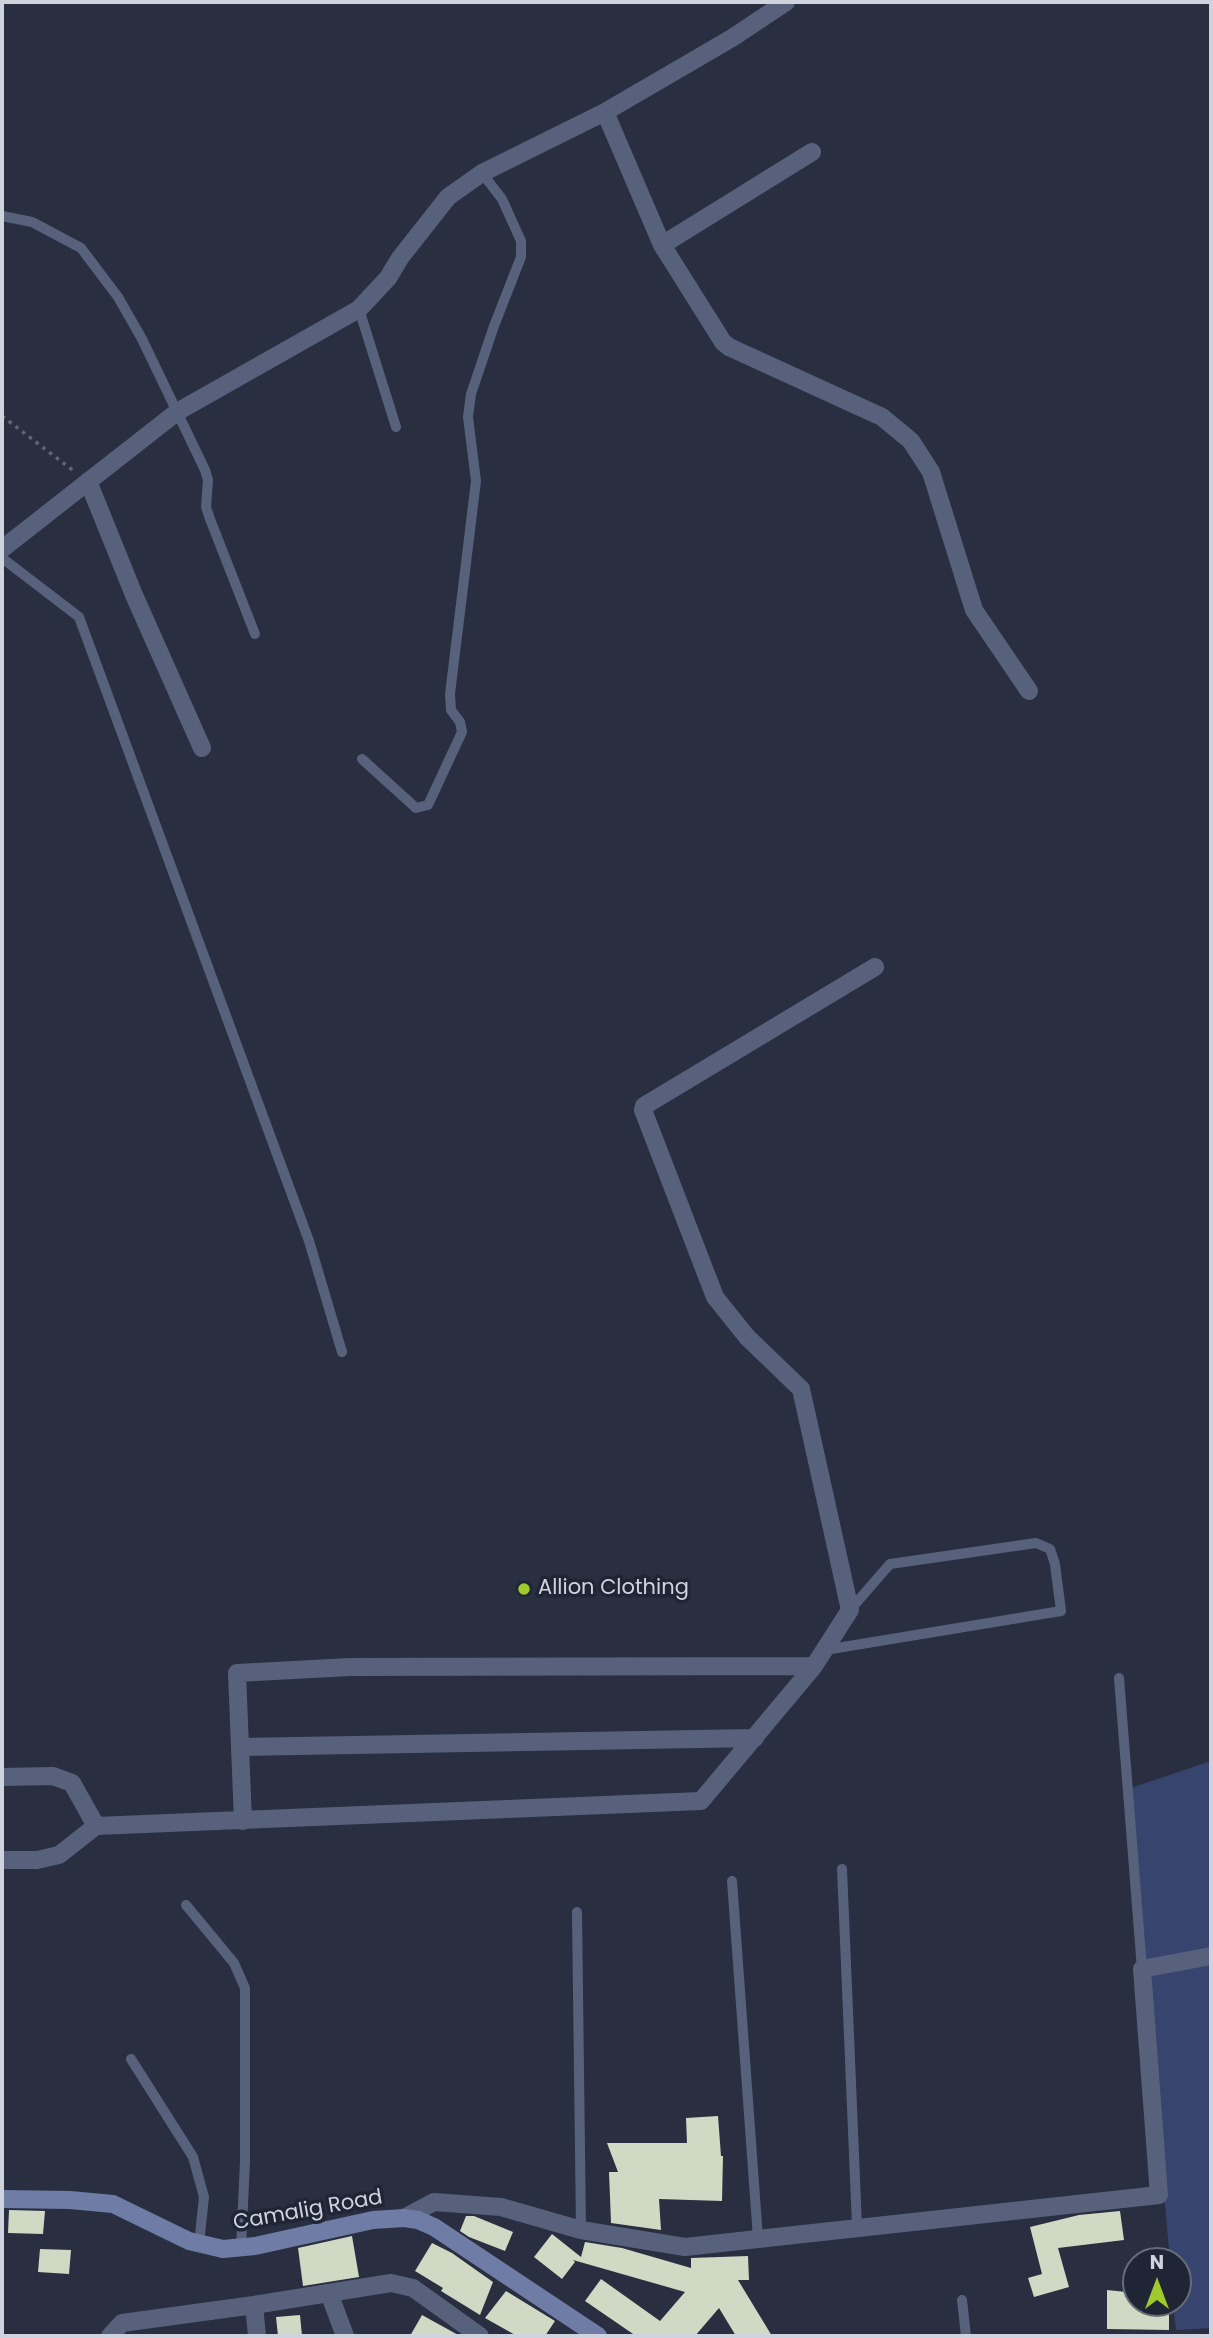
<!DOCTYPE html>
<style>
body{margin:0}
#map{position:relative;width:1213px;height:2338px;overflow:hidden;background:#292f40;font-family:Poppins,sans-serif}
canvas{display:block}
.frame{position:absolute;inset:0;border:4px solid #cfd3de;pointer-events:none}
.north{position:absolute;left:1122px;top:2247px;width:70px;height:70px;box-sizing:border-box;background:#202535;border:2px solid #666b79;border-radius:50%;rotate:0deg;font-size:19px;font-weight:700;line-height:28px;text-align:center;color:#cfd3de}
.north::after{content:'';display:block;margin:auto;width:24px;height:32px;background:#9fca2d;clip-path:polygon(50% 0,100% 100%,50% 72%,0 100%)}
</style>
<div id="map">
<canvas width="1213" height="2338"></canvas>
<div class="frame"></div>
<div class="north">N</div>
</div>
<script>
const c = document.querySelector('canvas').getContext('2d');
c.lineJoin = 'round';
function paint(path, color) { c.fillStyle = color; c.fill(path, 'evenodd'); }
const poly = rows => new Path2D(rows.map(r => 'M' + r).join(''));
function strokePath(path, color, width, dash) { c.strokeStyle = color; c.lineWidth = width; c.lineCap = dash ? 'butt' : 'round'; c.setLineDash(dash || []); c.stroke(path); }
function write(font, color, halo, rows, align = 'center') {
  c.font = font + ' Poppins,sans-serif'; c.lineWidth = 7; c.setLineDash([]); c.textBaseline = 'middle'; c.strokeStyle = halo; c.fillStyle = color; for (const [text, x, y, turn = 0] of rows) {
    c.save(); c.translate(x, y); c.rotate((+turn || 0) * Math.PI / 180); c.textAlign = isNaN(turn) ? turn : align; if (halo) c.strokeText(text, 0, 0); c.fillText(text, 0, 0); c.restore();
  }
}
paint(poly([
 [1211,1761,1211,2328,1176,2330,1173,2303,1178,2303,1178,2261,1170,2261,1128,1789]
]), '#37446d');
paint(poly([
 [718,2116,721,2156,723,2156,722,2201,659,2199,661,2230,611,2223,609,2172,618,2172,607,2143,687,2143,686,2118],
 [9,2210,45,2211,43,2234,8,2233],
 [1120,2211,1124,2240,1058,2248,1069,2287,1034,2297,1028,2278,1042,2274,1030,2227,1079,2215],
 [466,2216,474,2216,513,2232,505,2251,469,2237,460,2231],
 [552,2234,581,2257,585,2242,622,2248,691,2268,691,2258,748,2256,749,2280,738,2280,772,2336,736,2336,719,2308,695,2336,636,2336,585,2301,601,2279,660,2321,685,2292,573,2260,575,2262,562,2279,534,2257],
 [352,2236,359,2277,303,2286,298,2248],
 [432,2243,452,2253,493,2282,480,2315,441,2291,443,2288,415,2271],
 [40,2249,71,2250,69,2274,38,2272],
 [1107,2290,1136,2293,1136,2303,1169,2303,1169,2330,1107,2329],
 [506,2291,555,2321,545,2336,517,2336,485,2318],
 [300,2315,302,2336,278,2336,276,2317],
 [422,2315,460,2336,410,2336]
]), '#d0d9c3');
strokePath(poly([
 [2,416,75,472]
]), '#606574', 3.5, [3.5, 5]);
strokePath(poly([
 [2,216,32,222,81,248,118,297,142,339,205,470,208,480,206,507,210,519,255,634],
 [359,309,396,427],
 [2,558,79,617,309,1241,342,1352],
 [362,759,416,808,428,805,462,732,460,722,451,710,450,694,476,481,468,417,471,394,494,326,521,257,521,241,502,199,482,173],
 [825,1650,1061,1611,1055,1564,1050,1549,1036,1543,890,1564,850,1610],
 [1119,1678,1142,1969],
 [842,1869,857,2226],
 [732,1881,758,2238],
 [186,1905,234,1963,245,1988,245,2161,241,2248],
 [577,1912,581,2230],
 [131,2059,193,2157,204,2197,199,2244],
 [962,2300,966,2336]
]), '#58617c', 10);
strokePath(poly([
 [605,112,662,245,723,342,729,347,882,417,911,441,931,472,974,610,1029,691],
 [662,245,812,152],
 [88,481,134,595,202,748],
 [2,549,177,412,359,309,388,278,400,258,448,197,482,173,605,112,732,38,786,2],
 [240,1747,755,1738],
 [2,1777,53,1776,72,1783,96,1826],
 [243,1821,237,1673,350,1667,814,1666],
 [2,1860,37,1860,59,1855,96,1826,701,1801,814,1666,850,1610,801,1389,747,1337,715,1297,643,1110,644,1106,875,967],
 [404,2218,434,2202,501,2207,581,2230,685,2247,1159,2195,1142,1969,1211,1956],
 [329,2293,345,2336],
 [254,2305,257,2336],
 [110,2336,122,2323,254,2305,391,2283,413,2288,480,2336]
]), '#58617c', 18);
strokePath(poly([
 [2,2199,70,2200,113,2204,189,2241,223,2249,255,2246,373,2220,404,2218,418,2220,434,2227,598,2336]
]), '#6e7ca6', 18);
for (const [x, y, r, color] of [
 [524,1589,7,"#9fca2d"]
]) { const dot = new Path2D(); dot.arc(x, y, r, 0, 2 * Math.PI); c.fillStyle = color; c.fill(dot); strokePath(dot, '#202535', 2.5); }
write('21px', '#cfd3de', '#202535', [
 ["Allion Clothing",538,1589]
], 'left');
write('21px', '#cfd3de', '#202535', [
 ["Camalig Road",308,2211,-10]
]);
</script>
